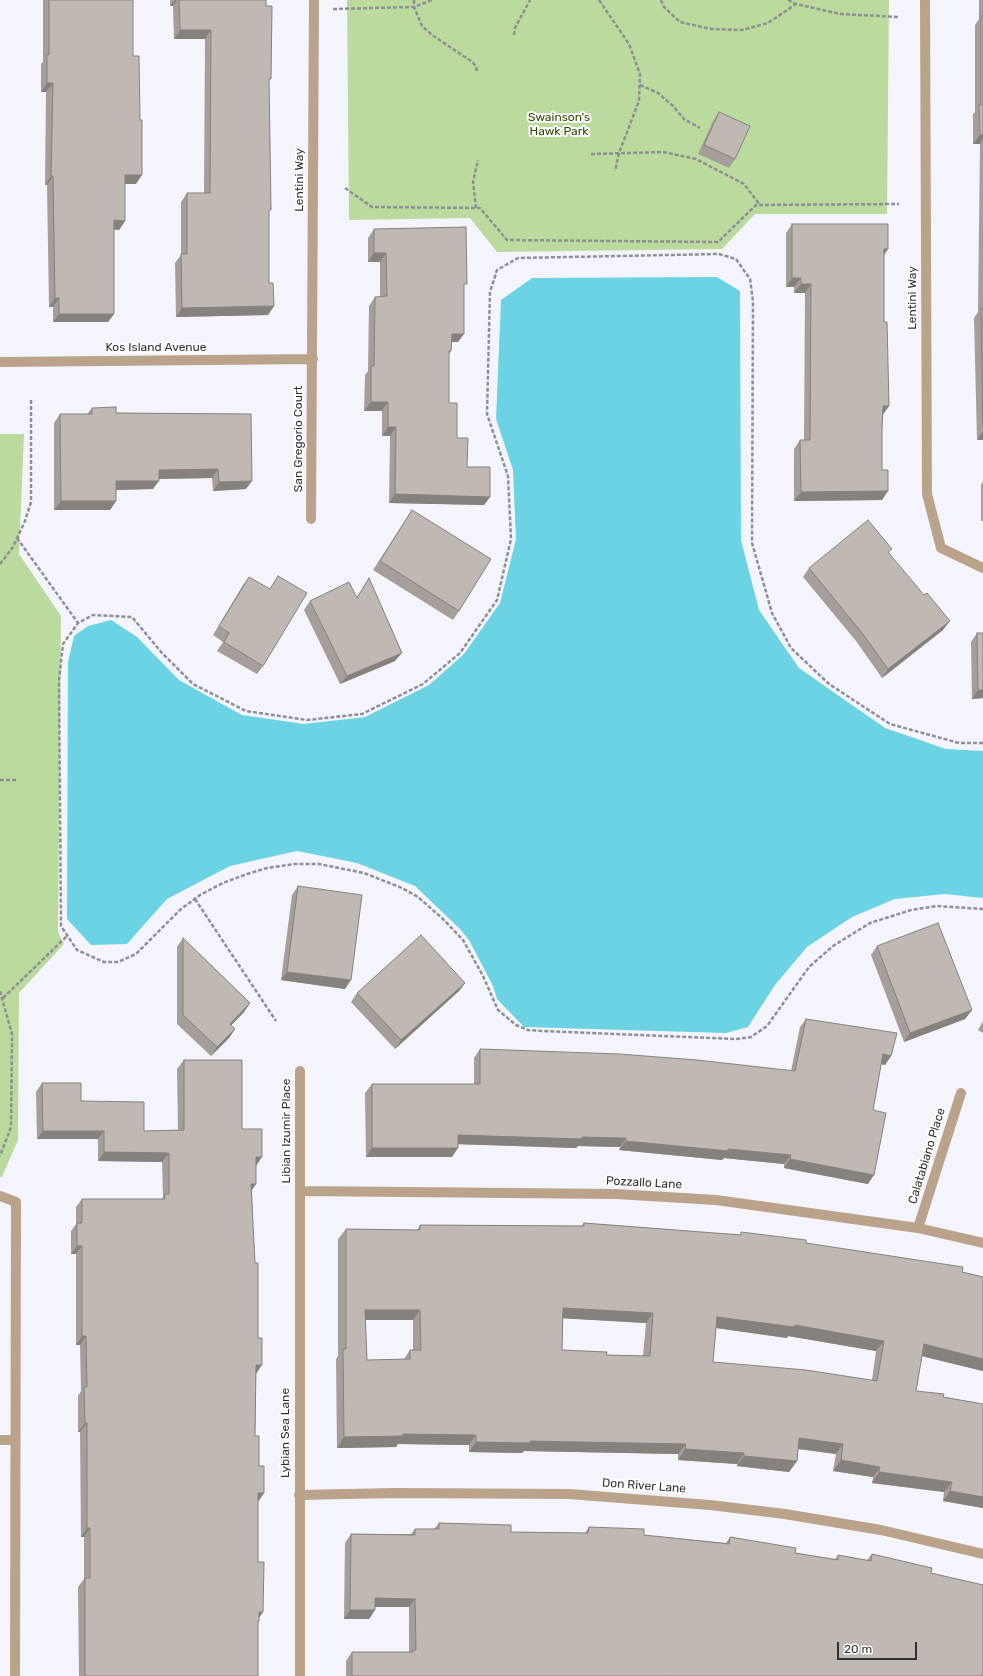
<!DOCTYPE html>
<style>
body{margin:0}
#map{position:relative;width:983px;height:1676px;overflow:hidden;background:#f4f4fd;font-family:Rubik,sans-serif}
canvas{display:block}
.scale{position:absolute;left:837px;top:1642px;width:80px;height:18px;box-sizing:border-box;border:2px solid #313134;border-top:0;padding-left:5px;font-size:12px;line-height:14px;white-space:nowrap;color:#313134;-webkit-text-stroke:3px #fff;paint-order:stroke}
</style>
<div id="map">
<canvas width="983" height="1676"></canvas>
<div class="scale">20 m</div>
</div>
<script>
const c = document.querySelector('canvas').getContext('2d');
c.lineJoin = 'round';
function paint(path, color) { c.fillStyle = color; c.fill(path, 'evenodd'); }
const poly = rows => new Path2D(rows.map(r => 'M' + r).join(''));
function strokePath(path, color, width, dash) { c.strokeStyle = color; c.lineWidth = width; c.lineCap = dash ? 'butt' : 'round'; c.setLineDash(dash || []); c.stroke(path); }
function write(font, color, halo, rows, align = 'center') {
  c.font = font + ' Rubik,sans-serif'; c.lineWidth = 4; c.setLineDash([]); c.textBaseline = 'middle'; c.strokeStyle = halo; c.fillStyle = color; for (const [text, x, y, turn = 0] of rows) {
    c.save(); c.translate(x, y); c.rotate((+turn || 0) * Math.PI / 180); c.textAlign = isNaN(turn) ? turn : align; if (halo) c.strokeText(text, 0, 0); c.fillText(text, 0, 0); c.restore();
  }
}
paint(poly([
 [347,0,889,0,887,214,755,214,722,249,497,252,470,218,349,220],
 [0,434,24,434,19,554,61,616,58,932,64,944,19,993,18,1140,2,1177,0,1177]
]), '#bbdb9e');
paint(poly([
 [717,277,740,291,741,540,759,610,799,668,885,728,946,749,983,751,983,898,945,894,895,899,852,917,807,947,775,985,748,1027,726,1033,524,1027,497,999,493,986,469,940,460,929,415,886,357,863,297,851,230,866,167,899,127,944,91,945,67,919,68,662,74,636,88,626,111,620,137,637,179,680,242,715,304,724,365,717,429,685,464,654,500,603,516,539,513,470,496,419,501,300,532,278]
]), '#6bd3e3');
strokePath(poly([
 [414,0,414,7,422,26,432,35,471,61,476,66,477,72],
 [599,0,629,44,640,74,639,101,619,153,615,171],
 [661,0,664,7,680,22,711,29,742,30,768,23,796,4],
 [788,0,796,4,840,14,898,17],
 [333,9,414,7,432,0],
 [514,35,515,28,530,0],
 [640,85,658,93,673,106,684,119,700,128],
 [591,154,663,152,696,159,744,184,760,205],
 [345,188,372,207,480,208,507,240,718,242,756,205,899,204],
 [476,208,473,182,478,160],
 [17,538,78,623],
 [0,564,13,547,25,521,31,502,31,398],
 [983,743,959,743,890,724,829,684,791,648,772,613,752,543,753,301,750,279,736,259,719,254,518,258,497,270,490,292,487,414,508,476,511,539,497,600,460,653,423,684,362,714,307,720,246,711,193,684,162,653,132,617,93,615,78,623,63,644,59,680,61,926,77,950,104,962,118,962,136,954,181,909,200,895,223,883,247,874,267,868,295,864,319,864,364,873,402,888,418,897,443,919,463,940,483,976,498,1010,516,1025,528,1030,543,1031,736,1039,751,1037,767,1026,809,967,833,946,870,923,911,910,937,906,983,909],
 [0,780,18,780],
 [195,899,276,1021],
 [0,991,12,1034,11,1127,0,1156],
 [3,998,67,936]
]), '#8f8f95', 2.5, [4, 2]);
strokePath(poly([
 [925,0,927,494,941,548,983,568],
 [0,362,313,359],
 [311,519,314,0],
 [300,1071,300,1676],
 [300,1191,616,1194,716,1200,918,1228,983,1243],
 [0,1196,16,1202,15,1676],
 [918,1228,961,1093],
 [0,1440,14,1440],
 [299,1495,396,1493,569,1494,710,1505,785,1514,881,1530,983,1554]
]), '#bba28a', 10);
paint(poly([
 [43,0,133,0,133,56,136,184,125,184,125,221,119,230,114,229,114,314,108,322,53,322,53,307,49,307,47,185,45,185,46,92,41,92,41,64,43,62],
 [170,0,266,0,269,82,269,283,274,306,268,315,176,317,175,263,181,255,181,202,187,193,204,193,205,39,174,39,173,6,170,6],
 [979,0,983,0,983,440,977,440,974,318,978,312,980,144,973,144,973,114,975,112,975,25,979,19],
 [719,112,735,159,729,168,698,154,713,121],
 [792,224,888,249,884,254,884,322,889,406,883,415,882,429,882,500,794,501,794,449,800,440,804,440,805,293,794,293,794,287,786,287,786,233],
 [374,229,464,288,458,342,452,342,451,351,449,354,449,403,457,438,467,467,490,497,484,505,389,503,390,436,382,436,382,411,364,411,365,375,368,371,369,306,375,297,380,297,380,262,368,262,368,238],
 [92,408,116,413,251,414,246,489,213,491,212,478,159,479,153,489,116,490,116,501,110,510,54,510,54,423,60,414,87,414],
 [983,481,983,521,981,521,981,485],
 [412,510,459,611,453,620,373,570],
 [889,553,943,630,882,678,856,641,803,577,809,568],
 [278,576,263,666,257,674,217,651,223,642,213,635,243,585,249,577,270,589],
 [369,578,395,661,340,684,304,610,310,601,357,597],
 [977,633,983,698,972,699,971,642],
 [298,886,345,989,281,980,292,895],
 [183,938,250,1003,244,1012,231,1025,235,1029,229,1038,211,1056,177,1024,177,947],
 [877,946,972,1010,965,1019,904,1042,871,955],
 [465,983,459,991,395,1049,351,1002,357,993],
 [806,1019,891,1056,885,1065,881,1064,873,1110,868,1184,784,1168,784,1164,724,1158,722,1160,619,1150,620,1147,578,1146,576,1148,458,1144,452,1157,366,1157,365,1093,372,1084,474,1084,474,1058,480,1049,791,1071,800,1027],
 [983,1021,983,1033,978,1030],
 [184,1060,242,1129,256,1165,252,1191,256,1374,255,1436,259,1466,264,1493,258,1502,258,1562,263,1612,259,1617,259,1621,258,1623,258,1676,79,1676,78,1587,84,1579,84,1537,81,1537,80,1432,78,1432,78,1396,81,1391,80,1345,76,1345,76,1254,71,1254,71,1231,76,1224,76,1207,82,1199,162,1199,163,1197,162,1162,98,1161,98,1139,37,1139,36,1092,42,1083,81,1101,144,1131,178,1130,177,1069],
 [584,1223,740,1235,741,1232,806,1243,962,1272,983,1277,983,1371,922,1356,916,1391,943,1397,983,1508,943,1501,944,1492,872,1483,873,1477,833,1471,836,1454,798,1449,797,1461,789,1472,737,1466,737,1464,678,1460,678,1454,524,1451,522,1453,469,1452,469,1445,398,1444,396,1447,337,1448,336,1359,338,1356,338,1239,346,1229,417,1230,420,1225,581,1226],
 [563,1318,646,1323,643,1356,606,1355,562,1350],
 [365,1320,413,1320,413,1350,410,1350,404,1359,367,1360],
 [716,1328,787,1338,788,1336,876,1351,872,1380,713,1362],
 [439,1523,511,1532,585,1533,589,1527,644,1535,726,1543,730,1537,795,1553,835,1559,838,1555,867,1560,872,1554,931,1573,983,1676,346,1676,346,1661,352,1652,409,1652,409,1607,375,1607,375,1610,369,1619,344,1619,345,1543,351,1534,411,1534,415,1529,434,1529]
]), '#a59e9a');
paint(poly([
 [175,0,177,0,173,6,170,6],
 [180,30,211,30,205,39,174,39],
 [47,83,53,83,46,92,41,92],
 [980,135,983,135,983,139,980,144,973,144],
 [125,175,142,175,136,184,119,184],
 [51,176,53,176,47,185,45,185],
 [114,220,125,221,119,230,108,229],
 [884,249,888,249,882,258],
 [374,253,386,253,380,262,368,262],
 [792,278,801,278,794,287,786,287],
 [801,284,811,284,805,293,794,293],
 [55,298,59,298,53,307,49,307],
 [274,306,268,315,176,317,182,308],
 [59,314,114,314,108,322,53,322],
 [452,334,464,334,458,342,446,342],
 [371,402,388,402,382,411,364,411],
 [883,406,889,406,882,415],
 [388,427,396,427,390,436,382,436],
 [983,431,983,440,977,440],
 [218,469,212,478,153,479,159,470],
 [116,481,159,481,153,489,110,490],
 [252,481,246,489,213,491,219,482],
 [888,491,882,500,794,501,801,492],
 [395,494,490,497,484,505,389,503],
 [61,501,116,501,110,510,54,510],
 [950,621,943,630,882,678,888,669],
 [402,653,395,661,340,684,347,676],
 [978,690,983,690,983,698,972,699],
 [287,972,351,980,345,989,281,980],
 [465,983,459,991,395,1049,401,1040],
 [250,1003,244,1012,224,1033,230,1024],
 [972,1010,965,1019,904,1042,910,1033],
 [235,1029,229,1038,211,1056,217,1047],
 [883,1054,891,1056,885,1065,877,1063],
 [43,1131,104,1131,98,1139,37,1139],
 [458,1135,582,1137,626,1138,620,1147,578,1146,576,1148,452,1144],
 [626,1141,728,1149,791,1155,784,1164,724,1158,722,1160,619,1150],
 [372,1148,458,1148,452,1157,366,1157],
 [104,1152,169,1153,162,1162,98,1161],
 [256,1157,262,1157,256,1166],
 [790,1159,874,1175,868,1184,784,1168],
 [251,1184,256,1184,250,1193],
 [77,1246,82,1246,76,1254,71,1254],
 [563,1308,653,1313,646,1323,556,1318],
 [365,1310,420,1310,413,1320,358,1320],
 [717,1317,795,1325,884,1341,876,1351,788,1336,787,1338,709,1327],
 [82,1336,86,1336,80,1345,76,1345],
 [924,1344,983,1359,983,1371,917,1355],
 [256,1365,262,1365,256,1374],
 [85,1423,87,1423,80,1432,78,1432],
 [403,1434,476,1435,469,1445,398,1444,396,1447,337,1448,344,1437],
 [799,1438,843,1444,836,1454,792,1448],
 [530,1441,686,1444,678,1454,524,1451,522,1453,469,1452,476,1442],
 [685,1449,744,1453,737,1464,678,1460],
 [744,1456,797,1461,789,1472,737,1466],
 [841,1460,880,1467,873,1477,833,1471],
 [879,1472,952,1482,944,1492,872,1483],
 [950,1491,983,1497,983,1508,943,1501],
 [258,1493,264,1493,258,1502,252,1502],
 [87,1528,90,1528,84,1537,81,1537],
 [375,1598,415,1599,409,1607,369,1607],
 [350,1610,375,1610,369,1619,344,1619],
 [259,1612,263,1612,257,1621]
]), '#86817d');
const building = poly([
 [49,0,133,0,133,56,139,56,140,120,142,120,142,175,125,175,125,221,114,220,114,314,59,314,59,298,55,298,53,176,51,176,53,83,47,83,47,55,49,55,49,0],
 [179,0,266,0,266,6,272,6,271,79,269,79,271,210,269,210,269,283,273,283,274,306,182,308,181,254,187,254,187,193,210,193,211,30,180,30,179,0],
 [981,16,983,16,983,135,980,135,979,105,981,105,981,16],
 [719,112,750,126,735,159,704,145,719,112],
 [792,224,888,224,888,249,884,249,884,322,887,322,889,406,883,406,882,429,882,470,888,470,888,491,801,492,800,440,810,440,811,284,801,284,801,278,792,278,792,224],
 [466,227,467,284,464,284,464,334,452,334,451,351,449,351,449,403,457,403,457,438,468,438,467,467,490,467,490,497,395,494,396,427,388,427,388,402,371,402,371,366,374,366,375,297,387,296,386,253,374,253,374,229,466,227],
 [981,309,983,309,983,427,981,309],
 [116,407,116,413,251,414,252,481,219,482,218,469,159,470,159,481,116,481,116,501,61,501,60,414,92,414,92,408,116,407],
 [412,510,491,559,459,611,380,561,412,510],
 [868,520,892,549,888,552,924,595,927,593,950,621,888,669,862,633,809,568,868,520],
 [278,576,307,593,263,666,224,642,229,633,219,626,249,577,270,589,278,576],
 [369,578,402,653,347,676,310,601,349,582,357,598,369,578],
 [977,633,983,633,983,690,978,690,977,633],
 [298,886,362,895,351,980,287,972,298,886],
 [938,923,972,1010,910,1033,877,946,938,923],
 [421,935,465,983,401,1040,357,993,421,935],
 [183,938,250,1003,230,1024,235,1029,217,1047,183,1015,183,938],
 [806,1019,897,1033,891,1056,883,1054,873,1110,886,1113,874,1175,790,1159,791,1155,728,1149,728,1151,626,1141,626,1138,582,1137,582,1139,458,1135,458,1148,372,1148,372,1084,480,1084,480,1049,619,1054,697,1060,795,1071,806,1019],
 [184,1060,242,1060,242,1129,262,1129,262,1157,256,1157,256,1184,251,1184,255,1263,258,1263,258,1338,262,1338,262,1365,256,1365,255,1436,259,1436,259,1466,264,1466,264,1493,258,1493,258,1562,264,1562,263,1612,259,1612,259,1621,258,1621,258,1676,85,1676,85,1578,90,1578,90,1528,87,1528,87,1423,85,1423,84,1387,87,1387,86,1336,82,1336,82,1246,77,1246,77,1223,82,1223,82,1199,165,1199,165,1194,169,1194,169,1153,104,1152,104,1131,43,1131,42,1083,81,1083,81,1101,144,1102,144,1131,184,1130,184,1060],
 [584,1223,741,1235,741,1232,806,1240,806,1243,963,1267,962,1272,983,1277,983,1359,924,1344,916,1391,944,1394,943,1397,983,1404,983,1497,950,1491,952,1482,879,1472,880,1467,841,1460,843,1444,799,1438,797,1461,744,1456,744,1453,685,1449,686,1444,530,1441,530,1443,476,1442,476,1435,403,1434,403,1436,344,1437,343,1349,346,1349,346,1229,420,1230,420,1225,584,1226,584,1223],
 [563,1308,653,1313,650,1356,606,1355,607,1352,562,1350,563,1308],
 [365,1310,420,1310,421,1350,410,1350,410,1359,367,1360,365,1310],
 [717,1317,794,1327,795,1325,884,1341,877,1381,806,1370,713,1362,717,1317],
 [439,1523,511,1525,511,1532,588,1533,589,1527,644,1529,644,1535,729,1544,730,1537,796,1548,795,1553,838,1560,838,1555,871,1561,872,1554,932,1568,931,1573,983,1585,983,1676,352,1676,352,1652,413,1652,413,1650,416,1650,415,1599,375,1598,375,1610,350,1610,351,1534,415,1535,415,1529,439,1529,439,1523]
]);
paint(building, '#c0b8b3');
strokePath(building, '#86817d', 1);
write('12px', '#2c4a00', '#fff', [
 ["Swainson's",559,118],
 ["Hawk Park",559,132]
]);
write('12px', '#313134', '#fff', [
 ["Lentini Way",300,180,-90],
 ["Lentini Way",913,298,-90],
 ["Kos Island Avenue",156,348],
 ["San Gregorio Court",299,439,-90],
 ["Libian Izumir Place",287,1131,-90],
 ["Calatabiano Place",927,1156,-73],
 ["Pozzallo Lane",644,1183,3],
 ["Lybian Sea Lane",286,1433,-90],
 ["Don River Lane",644,1486,4]
]);
</script>
